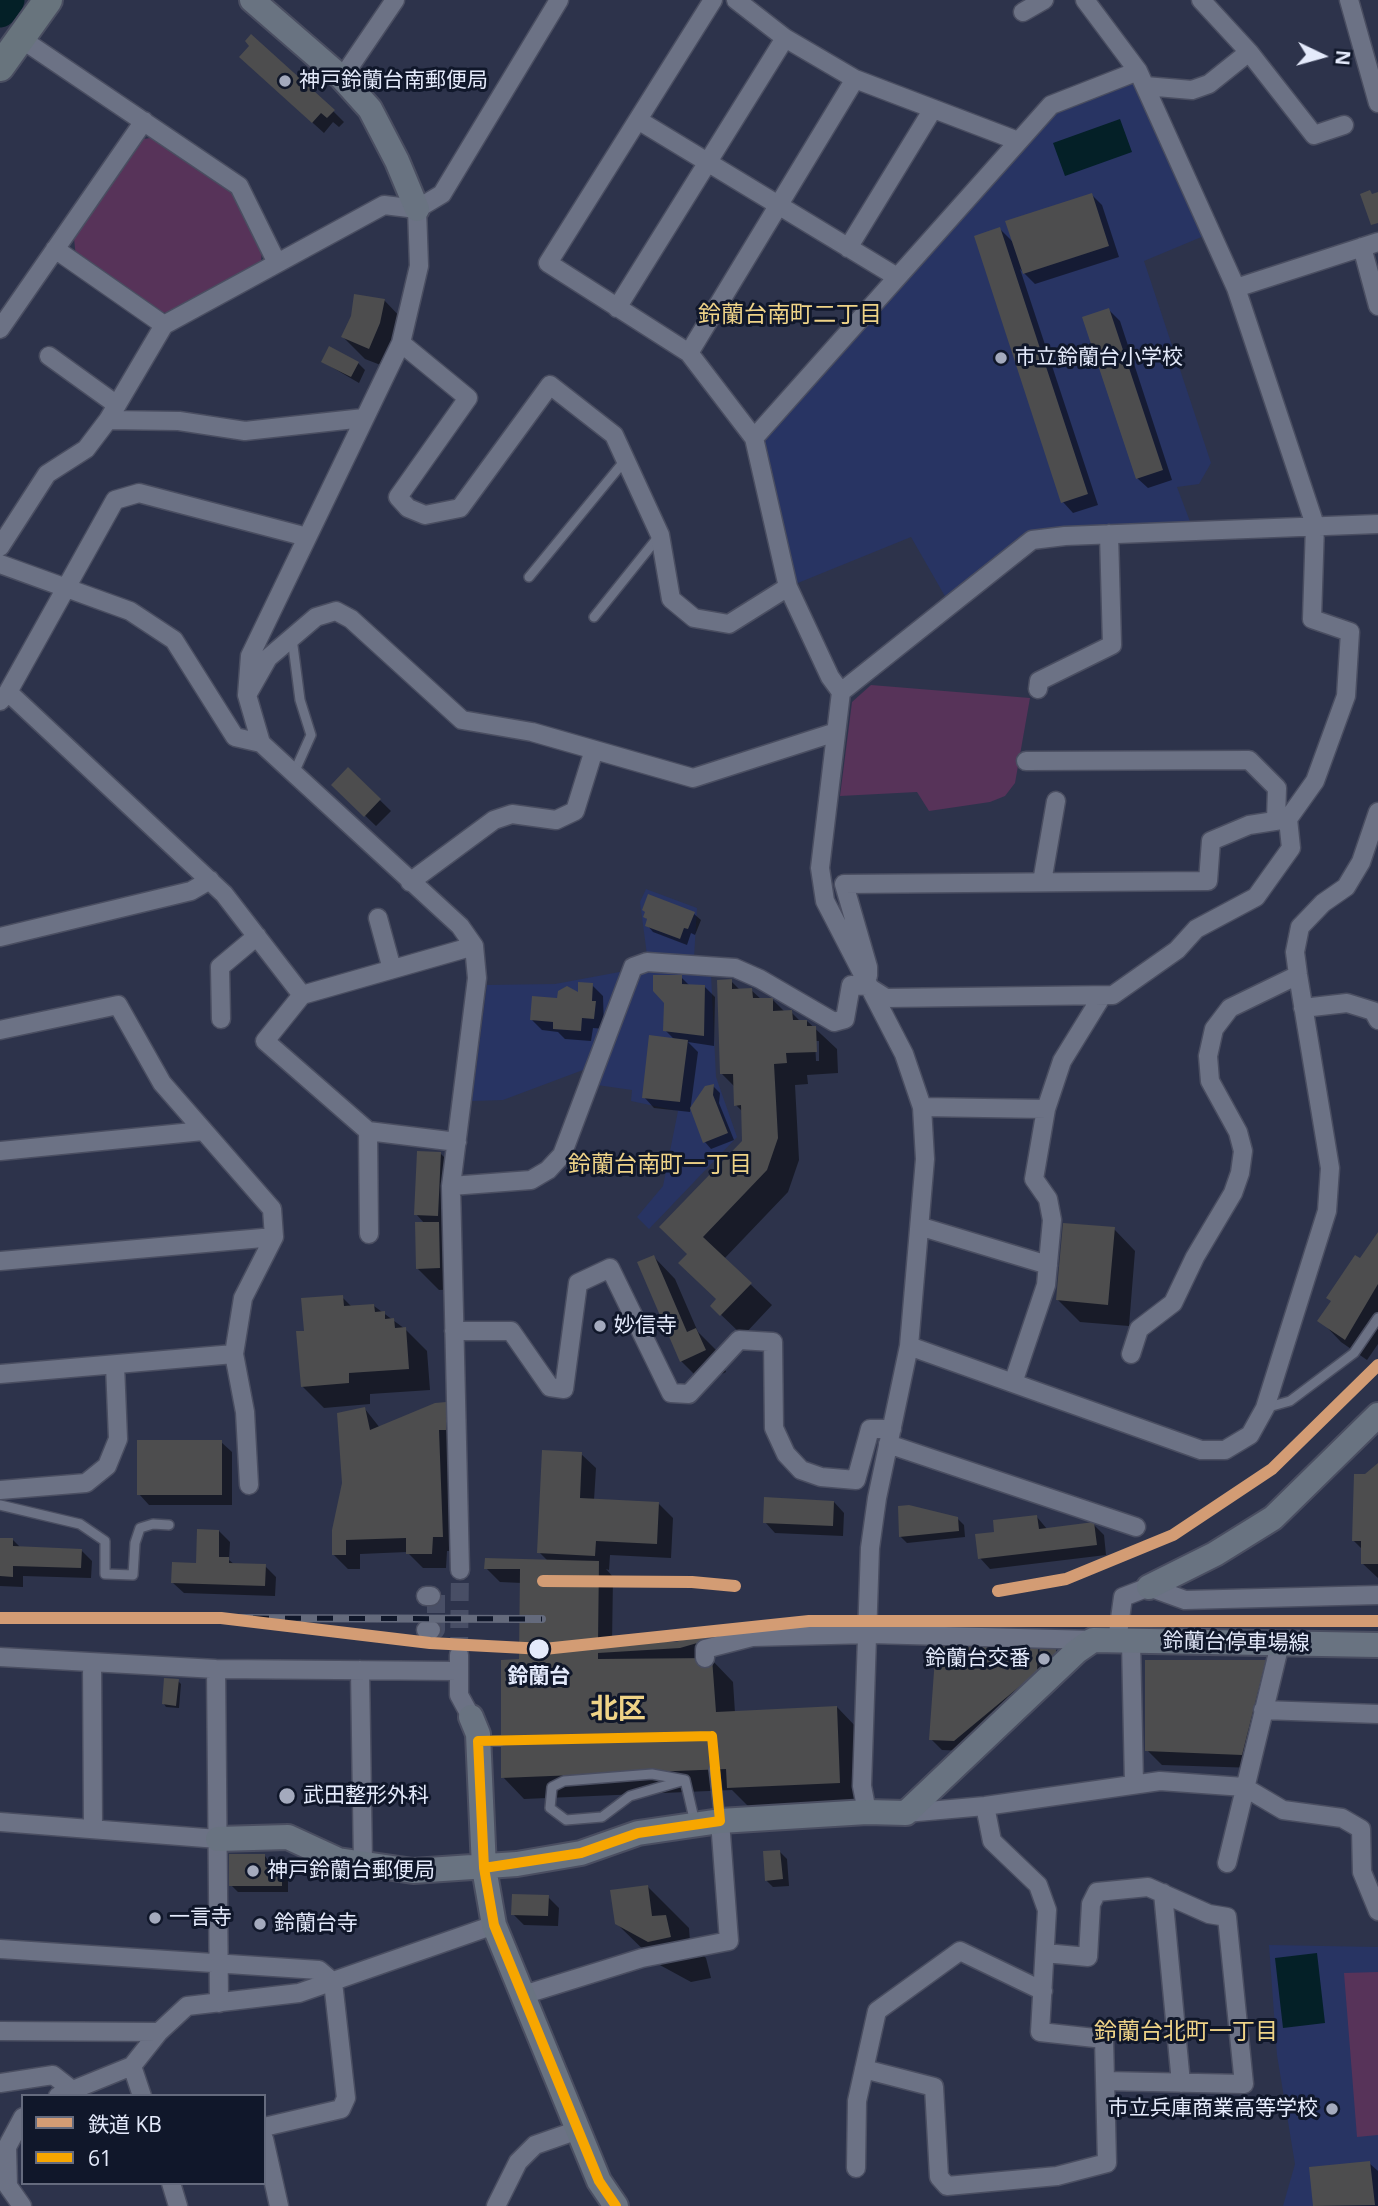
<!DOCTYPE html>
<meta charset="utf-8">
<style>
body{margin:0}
#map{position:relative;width:1378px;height:2206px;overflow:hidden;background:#2d334b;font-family:"Open Sans","Noto Sans JP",sans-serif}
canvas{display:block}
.legend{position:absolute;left:21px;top:2094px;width:245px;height:91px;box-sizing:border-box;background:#10172a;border:2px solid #656b7e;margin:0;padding:9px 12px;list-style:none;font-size:21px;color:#e4eafb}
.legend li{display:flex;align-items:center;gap:14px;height:35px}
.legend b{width:35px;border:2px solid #656b7e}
.north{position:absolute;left:1287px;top:21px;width:70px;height:70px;-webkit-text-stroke:5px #10172a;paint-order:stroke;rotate:95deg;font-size:19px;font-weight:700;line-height:28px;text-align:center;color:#e4eafb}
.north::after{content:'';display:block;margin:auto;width:24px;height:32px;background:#e4eafb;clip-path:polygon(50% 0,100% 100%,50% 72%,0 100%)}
</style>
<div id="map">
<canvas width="1378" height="2206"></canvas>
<ul class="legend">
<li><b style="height:9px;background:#d39c74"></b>鉄道 KB</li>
<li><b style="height:9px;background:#f7a600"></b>61</li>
</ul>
<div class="north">N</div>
</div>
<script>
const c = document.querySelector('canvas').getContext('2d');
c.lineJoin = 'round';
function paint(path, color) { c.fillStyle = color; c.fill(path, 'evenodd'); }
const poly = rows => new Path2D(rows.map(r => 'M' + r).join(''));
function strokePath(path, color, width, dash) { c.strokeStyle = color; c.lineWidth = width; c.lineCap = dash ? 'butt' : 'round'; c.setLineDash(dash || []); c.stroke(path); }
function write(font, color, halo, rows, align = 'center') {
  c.font = font + ' "Open Sans","Noto Sans JP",sans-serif'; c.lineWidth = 6; c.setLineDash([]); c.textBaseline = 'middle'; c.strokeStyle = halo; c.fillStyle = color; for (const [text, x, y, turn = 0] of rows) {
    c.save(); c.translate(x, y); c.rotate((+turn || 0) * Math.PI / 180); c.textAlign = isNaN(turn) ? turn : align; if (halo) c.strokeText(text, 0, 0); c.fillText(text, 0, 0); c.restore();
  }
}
paint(poly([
 [1138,71,1211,233,1144,261,1211,463,1199,484,1177,487,1194,532,1032,540,950,605,911,537,788,587,754,438,1051,105],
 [646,889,697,908,694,958,647,955,640,902],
 [648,969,711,974,716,1077,737,1137,649,1229,637,1217,663,1186,678,1111,631,1101,632,1090,597,1085,638,975],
 [625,971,593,1062,583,1070,503,1100,472,1101,487,985,555,984],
 [1269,1945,1378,1947,1378,2206,1283,2206,1295,2164,1277,2055]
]), '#283463');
paint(poly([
 [156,137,237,196,262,249,261,262,171,313,157,312,76,258,74,238,144,139],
 [871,685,1030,698,1015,783,1005,796,990,802,929,811,917,792,840,796,852,702],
 [1378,1972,1378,2135,1357,2137,1344,1973]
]), '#573359');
paint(poly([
 [1120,119,1132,152,1065,176,1053,143],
 [1317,1953,1325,2023,1283,2028,1275,1958]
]), '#042027');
paint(poly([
 [252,68,333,111,344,122,339,127,333,122,324,133],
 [1092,195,1102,205,1119,257,1035,284,1020,269,1098,505,1073,513,1063,502,1000,229,1015,244],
 [384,300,405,322,391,369,365,359,343,337],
 [1109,310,1120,321,1172,480,1148,488,1137,478],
 [323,362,358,363,365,370,359,383],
 [348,769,391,811,376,826,333,785],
 [694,914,701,920,695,935,691,933,687,945,653,932,647,925,648,920,645,917],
 [681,977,690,986,704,986,715,997,714,1046,688,1042,698,1052,690,1112,654,1108,644,1097,675,1040,665,1030],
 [731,981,740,990,751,990,762,1000,772,999,785,1012,791,1012,801,1022,807,1021,837,1049,838,1073,807,1075,808,1084,795,1085,799,1160,788,1192,724,1259,772,1305,743,1336,712,1306,718,1300,689,1254,743,1141,743,1112,736,1105,735,1087,722,1074],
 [815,1041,819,1041,819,1061,816,1061],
 [592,985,603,996,604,1029,593,1028,591,1041,565,1039,558,1032,542,1030,532,1020,559,1000,579,995],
 [713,1086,720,1093,719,1103,734,1140,711,1149,705,1142],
 [440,1153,462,1175,461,1289,439,1290,417,1268,425,1224,416,1214],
 [1114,1229,1135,1251,1129,1326,1080,1322,1058,1300],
 [1378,1235,1378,1344,1367,1360,1341,1342,1320,1320],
 [654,1257,675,1279,698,1332,718,1352,726,1372,703,1383,681,1361],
 [342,1297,353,1308,374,1306,405,1329,427,1351,430,1390,370,1394,370,1404,324,1408,302,1386,306,1332],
 [446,1404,460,1419,457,1551,447,1551,446,1568,423,1568,407,1552,360,1554,360,1569,348,1569,333,1554,365,1409,380,1428],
 [221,1442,232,1452,232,1505,149,1505,139,1494],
 [581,1454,596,1468,594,1500,658,1503,673,1518,671,1558,610,1555,609,1570,606,1569,613,1577,612,1644,676,1643,707,1634,724,1654,710,1658,733,1682,735,1713,837,1707,858,1729,861,1804,751,1809,732,1790,524,1799,503,1777,524,1661,522,1583,500,1582,486,1568,548,1561,539,1552],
 [1378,1465,1378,1578,1362,1563,1363,1550,1353,1540,1366,1476],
 [834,1502,844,1513,843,1536,775,1533,765,1522],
 [1037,1517,1047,1529,1093,1524,1104,1535,1106,1555,990,1569,980,1558],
 [957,1518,964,1525,965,1537,907,1543,900,1536],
 [219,1531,230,1542,229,1560,235,1565,265,1566,276,1577,275,1596,184,1593,173,1583,197,1564],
 [0,1540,13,1540,21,1548,81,1550,92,1561,91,1578,23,1576,23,1587,0,1586],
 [1038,1649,1041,1653,1056,1650,1058,1653,965,1751,942,1750,931,1739],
 [1265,1662,1279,1676,1256,1768,1162,1765,1147,1750],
 [178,1681,181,1684,179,1708,166,1707,164,1704],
 [780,1852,787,1859,789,1886,773,1887,766,1880],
 [265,1856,272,1866,281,1867,288,1873,288,1892,238,1892,231,1885],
 [648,1887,689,1928,690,1942,706,1958,711,1978,691,1982,658,1964,616,1923],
 [548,1897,559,1908,558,1926,524,1925,513,1914],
 [1369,2163,1378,2171,1378,2206,1314,2206,1311,2169]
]), '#0007');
strokePath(poly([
 [0,11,8,0]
]), '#042027', 33);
paint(poly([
 [251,34,335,110,327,118,321,113,312,123,239,57,249,46,245,41],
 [1370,190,1372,194,1378,192,1378,223,1371,225,1360,194],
 [1092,193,1109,246,1023,274,1005,221],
 [1000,227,1088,494,1061,503,974,236],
 [354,294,385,299,380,323,369,349,341,337,351,316],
 [1109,308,1163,470,1136,479,1082,317],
 [329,346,359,362,351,377,321,362],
 [348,767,381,799,364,817,331,785],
 [648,894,695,912,688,929,684,928,680,939,645,926,647,919,643,917,645,912,642,910],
 [653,975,682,975,682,984,705,985,704,1036,663,1031,664,1003,653,991],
 [732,979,732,989,752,988,753,998,773,998,773,1011,792,1010,793,1020,807,1020,807,1026,816,1026,817,1052,786,1053,787,1063,774,1064,778,1138,767,1170,703,1237,752,1283,720,1316,710,1306,716,1299,678,1263,687,1254,659,1227,742,1141,741,1105,734,1106,733,1074,720,1074,717,980],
 [578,982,593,983,592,1001,596,1001,594,1019,582,1018,581,1031,553,1029,553,1022,530,1020,532,996,557,998,558,991,567,986,578,992],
 [649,1035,688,1040,680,1102,642,1098],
 [714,1084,713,1095,728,1133,703,1143,690,1108,705,1086],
 [417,1151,441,1152,438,1216,414,1215],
 [415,1222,439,1222,440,1268,416,1269],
 [1063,1223,1115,1227,1108,1305,1056,1300],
 [1378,1232,1378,1284,1345,1340,1317,1321,1331,1301,1326,1298,1355,1255,1360,1258],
 [654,1255,687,1332,696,1328,706,1350,680,1362,637,1262],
 [343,1295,344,1306,374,1304,375,1312,385,1311,385,1319,394,1318,395,1328,406,1327,409,1369,349,1373,349,1383,301,1387,296,1331,304,1331,301,1298],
 [446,1402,446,1430,439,1430,443,1537,433,1537,432,1554,406,1554,406,1538,346,1540,346,1555,332,1555,332,1530,342,1483,337,1413,365,1407,370,1430,435,1403],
 [137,1440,222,1440,222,1495,137,1495],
 [542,1450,582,1452,580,1498,659,1502,657,1544,596,1541,595,1556,537,1553],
 [1378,1463,1378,1564,1361,1564,1361,1541,1352,1541,1354,1474,1365,1474],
 [764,1497,834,1501,833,1526,763,1523],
 [909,1505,958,1517,959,1531,899,1537,898,1506],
 [1037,1515,1039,1529,1094,1522,1097,1545,978,1559,975,1534,994,1532,993,1520],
 [197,1529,219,1530,219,1557,229,1557,229,1563,266,1564,265,1586,171,1583,172,1562,196,1563],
 [0,1538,13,1538,13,1546,82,1549,81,1568,13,1566,13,1577,0,1576],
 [485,1558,599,1561,598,1642,676,1642,707,1632,711,1639,680,1648,598,1653,598,1659,712,1658,716,1712,837,1706,840,1783,727,1788,726,1769,501,1778,501,1660,519,1659,520,1569,484,1569],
 [936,1644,1038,1648,1037,1672,954,1741,929,1740],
 [1040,1648,1056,1649,1056,1654,1042,1666,1038,1665],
 [1145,1660,1266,1660,1242,1755,1145,1751],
 [164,1678,179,1679,176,1706,162,1704],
 [780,1850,783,1879,765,1881,763,1851],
 [229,1854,265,1854,265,1865,282,1865,282,1886,229,1886],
 [648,1885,652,1916,666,1915,671,1937,648,1942,615,1924,610,1890],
 [512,1894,549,1895,548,1916,511,1915],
 [1370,2161,1375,2205,1313,2206,1309,2167]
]), '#4d4d4e');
strokePath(poly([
 [426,1630,436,1630,436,1595],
 [459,1655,460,1570]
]), '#484e65', 18, [18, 9]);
const lane = poly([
 [529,577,626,459],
 [594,617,659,536],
 [292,638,300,700,311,735,294,773],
 [1265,1408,1290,1401,1354,1353,1378,1318],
 [0,1505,80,1524,105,1541,105,1574,133,1575,135,1543,140,1528,153,1524,169,1525],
 [480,1741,501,1741],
 [714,1769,720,1820],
 [685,1780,652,1774,564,1781,552,1787,550,1808,566,1820,602,1817,630,1796,685,1780,695,1823]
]);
const street = poly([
 [713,0,548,263,689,353,754,438,788,587,830,677,841,692,820,868,825,901,904,1054,922,1107,925,1159,909,1346,877,1498,870,1548,862,1786,867,1812],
 [736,0,785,38,855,79,1018,141],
 [1201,0,1249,52,1314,135,1344,125],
 [1349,0,1378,103],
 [1023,12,1044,0],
 [20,38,239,186,277,263],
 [342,78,395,0],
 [1145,86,1192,90,1209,84,1249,52],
 [638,120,897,277],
 [1362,247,1378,306],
 [848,248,933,109],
 [55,249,164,325],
 [1236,288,1378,242],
 [617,308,785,38],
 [0,329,144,121],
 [401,343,468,398,398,497,408,508,425,515,460,508,550,385,614,435,660,535,671,599,694,618,729,624,788,587],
 [689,353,855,79],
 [49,356,117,405],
 [108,420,179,421,245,431,364,418],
 [754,438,1051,105,1138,71],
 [0,547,47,474,86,449,108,420,164,325,384,205,417,209,442,194,559,0],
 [0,564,130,611,174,640,235,737,261,743,460,926,474,946,477,978,451,1186,460,1570],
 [1038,689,1039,681,1112,645,1109,534],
 [8,692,224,894,302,995],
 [841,692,1032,540,1065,536,1378,524],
 [247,695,268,658,316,617,336,611,351,619,462,720,532,732,693,778,836,732],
 [0,701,8,692,115,500,139,493,307,537],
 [261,743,247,695,250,656,401,343,419,266,417,209],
 [1026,761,1249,760,1277,788,1276,820],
 [410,882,494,820,512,814,556,820,575,811,594,750],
 [1042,882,1056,801],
 [378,918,392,969],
 [0,937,191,891,210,880],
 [868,976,868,967,844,884,1208,881,1211,841,1249,825,1288,819],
 [1303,1008,1347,1003,1373,1011,1378,1020],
 [221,1019,220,967,257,936],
 [0,1030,118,1005,162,1083,272,1209,274,1237,243,1298,234,1354,245,1412,249,1485],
 [922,1107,1046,1109],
 [368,1131,369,1234],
 [457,1142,368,1131,265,1041,302,995,474,946],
 [0,1151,203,1131],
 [451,1186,531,1180,548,1170,562,1155,633,967,647,962,735,968,760,979,834,1022,845,1019,851,985,867,986,886,998,1113,995,1177,950,1196,929,1256,897,1291,848,1288,819,1315,781,1346,696,1350,632,1312,619,1315,525,1236,288,1138,71,1085,0],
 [922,1227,1048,1265],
 [0,1261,274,1237],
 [454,1331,511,1331,550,1387,564,1389,578,1283,610,1268,671,1393,689,1394,739,1340,773,1342,774,1428,786,1454,801,1470,821,1477,856,1480,870,1429,892,1429],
 [909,1346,1201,1450,1225,1450,1250,1435,1265,1408,1327,1211,1330,1168,1298,975,1295,952,1300,927,1323,903,1346,887,1361,862,1378,812],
 [1131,1354,1139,1329,1173,1303,1195,1257,1233,1193,1240,1173,1243,1151,1238,1132,1210,1081,1208,1056,1214,1029,1230,1008,1298,975],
 [0,1374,234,1354],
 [1013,1383,1046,1285,1052,1220,1048,1199,1034,1179,1046,1109,1062,1061,1102,996],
 [888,1444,1136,1527],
 [0,1490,86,1483,107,1466,118,1439,115,1365],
 [426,1596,431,1596],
 [426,1630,431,1630],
 [1117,1641,1123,1597,1149,1587,1185,1600,1378,1595],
 [1131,1641,1134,1784],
 [459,1655,459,1695,471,1717],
 [0,1657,216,1669,458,1671],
 [705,1658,705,1649,752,1637,870,1634,1093,1640],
 [92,1663,93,1829],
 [216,1669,219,2003],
 [360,1670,363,1865],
 [1263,1710,1378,1714],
 [906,1813,985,1806,1160,1781,1244,1787,1283,1810,1342,1818,1361,1829,1362,1872,1378,1911],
 [0,1822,218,1839],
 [1227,1863,1280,1644],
 [1163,1893,1181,2083],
 [0,1949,319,1970,333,1982,346,2098,341,2109,264,2127],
 [1045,1953,1088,1957,1091,1904,1097,1892,1148,1887,1209,1914,1227,1917,1244,2084,1105,2081],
 [523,1995,642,1958,729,1941,720,1821],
 [0,2031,159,2032],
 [132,2066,142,2096],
 [864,2069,934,2087,939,2177,947,2186,1057,2176,1107,2163,1104,2039,1040,2032,1047,1910,1038,1885,992,1841,985,1806],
 [0,2083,53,2075,71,2089],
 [58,2096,132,2066,159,2032,187,2006,299,1993,494,1925],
 [264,2139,279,2206],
 [856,2168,857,2101,877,2011,960,1951,1043,1991],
 [171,2183,178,2206],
 [22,2206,8,2186,7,2147,23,2117],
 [496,2206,518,2162,535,2145,578,2130]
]);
const secondary = poly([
 [252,0,342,78,370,109,397,161,417,209],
 [1149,1587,1215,1554,1273,1518,1378,1415],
 [471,1717,478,1734,484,1868,494,1925,599,2181,616,2206],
 [218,1839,288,1837,338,1860,413,1871,517,1864,581,1853,638,1833,720,1821,867,1812,906,1813,1077,1651,1093,1640,1378,1645]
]);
const primary = poly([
 [0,67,48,0]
]);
strokePath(lane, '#4a4e61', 12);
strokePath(street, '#4a4e61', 21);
strokePath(secondary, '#4a4e61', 28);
strokePath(primary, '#4a4e61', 32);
strokePath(lane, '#6c7285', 9);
strokePath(street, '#6c7285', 18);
strokePath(secondary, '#697381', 24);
strokePath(primary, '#68747d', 28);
const rail = poly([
 [221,1618,542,1619]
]);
strokePath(rail, '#646a7c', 8);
strokePath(rail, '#10172a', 5, [16]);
strokePath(poly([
 [712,1736,720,1821,638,1833,581,1853,484,1868,478,1741,712,1736],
 [484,1868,494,1925,599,2181,616,2206]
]), '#f7a600', 10);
strokePath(poly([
 [543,1581,692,1582,735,1586],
 [998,1591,1066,1579,1173,1535,1272,1469,1378,1365],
 [0,1618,221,1618,430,1643,544,1649,809,1621,1378,1621]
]), '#d39c74', 12);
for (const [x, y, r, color] of [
 [285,81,7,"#a4aabd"],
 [1001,358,7,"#a4aabd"],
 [600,1326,7,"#a4aabd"],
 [539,1649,11,"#e4eafb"],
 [1044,1659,7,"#a4aabd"],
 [287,1796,9,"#a4aabd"],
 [253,1871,7,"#a4aabd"],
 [155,1918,7,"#a4aabd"],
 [260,1924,7,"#a4aabd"],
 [1332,2109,7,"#a4aabd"]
]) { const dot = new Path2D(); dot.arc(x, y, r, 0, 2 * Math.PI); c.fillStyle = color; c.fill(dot); strokePath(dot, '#10172a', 2.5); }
write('21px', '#e4eafb', '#10172a', [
 ["神戸鈴蘭台南郵便局",299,81],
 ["市立鈴蘭台小学校",1015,358],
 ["妙信寺",614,1326],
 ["鈴蘭台交番",1030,1659,"right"],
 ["武田整形外科",303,1796],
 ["神戸鈴蘭台郵便局",267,1871],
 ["一言寺",169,1918],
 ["鈴蘭台寺",274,1924],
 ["市立兵庫商業高等学校",1318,2109,"right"]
], 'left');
write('21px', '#e4eafb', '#10172a', [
 ["鈴蘭台停車場線",1236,1643,1]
]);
write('bold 21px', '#e4eafb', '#10172a', [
 ["鈴蘭台",539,1677]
]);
write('23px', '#efd387', '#10172a', [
 ["鈴蘭台南町二丁目",790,315],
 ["鈴蘭台南町一丁目",660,1165],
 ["鈴蘭台北町一丁目",1186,2032]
]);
write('bold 28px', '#efd387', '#10172a', [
 ["北区",618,1710]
]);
</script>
